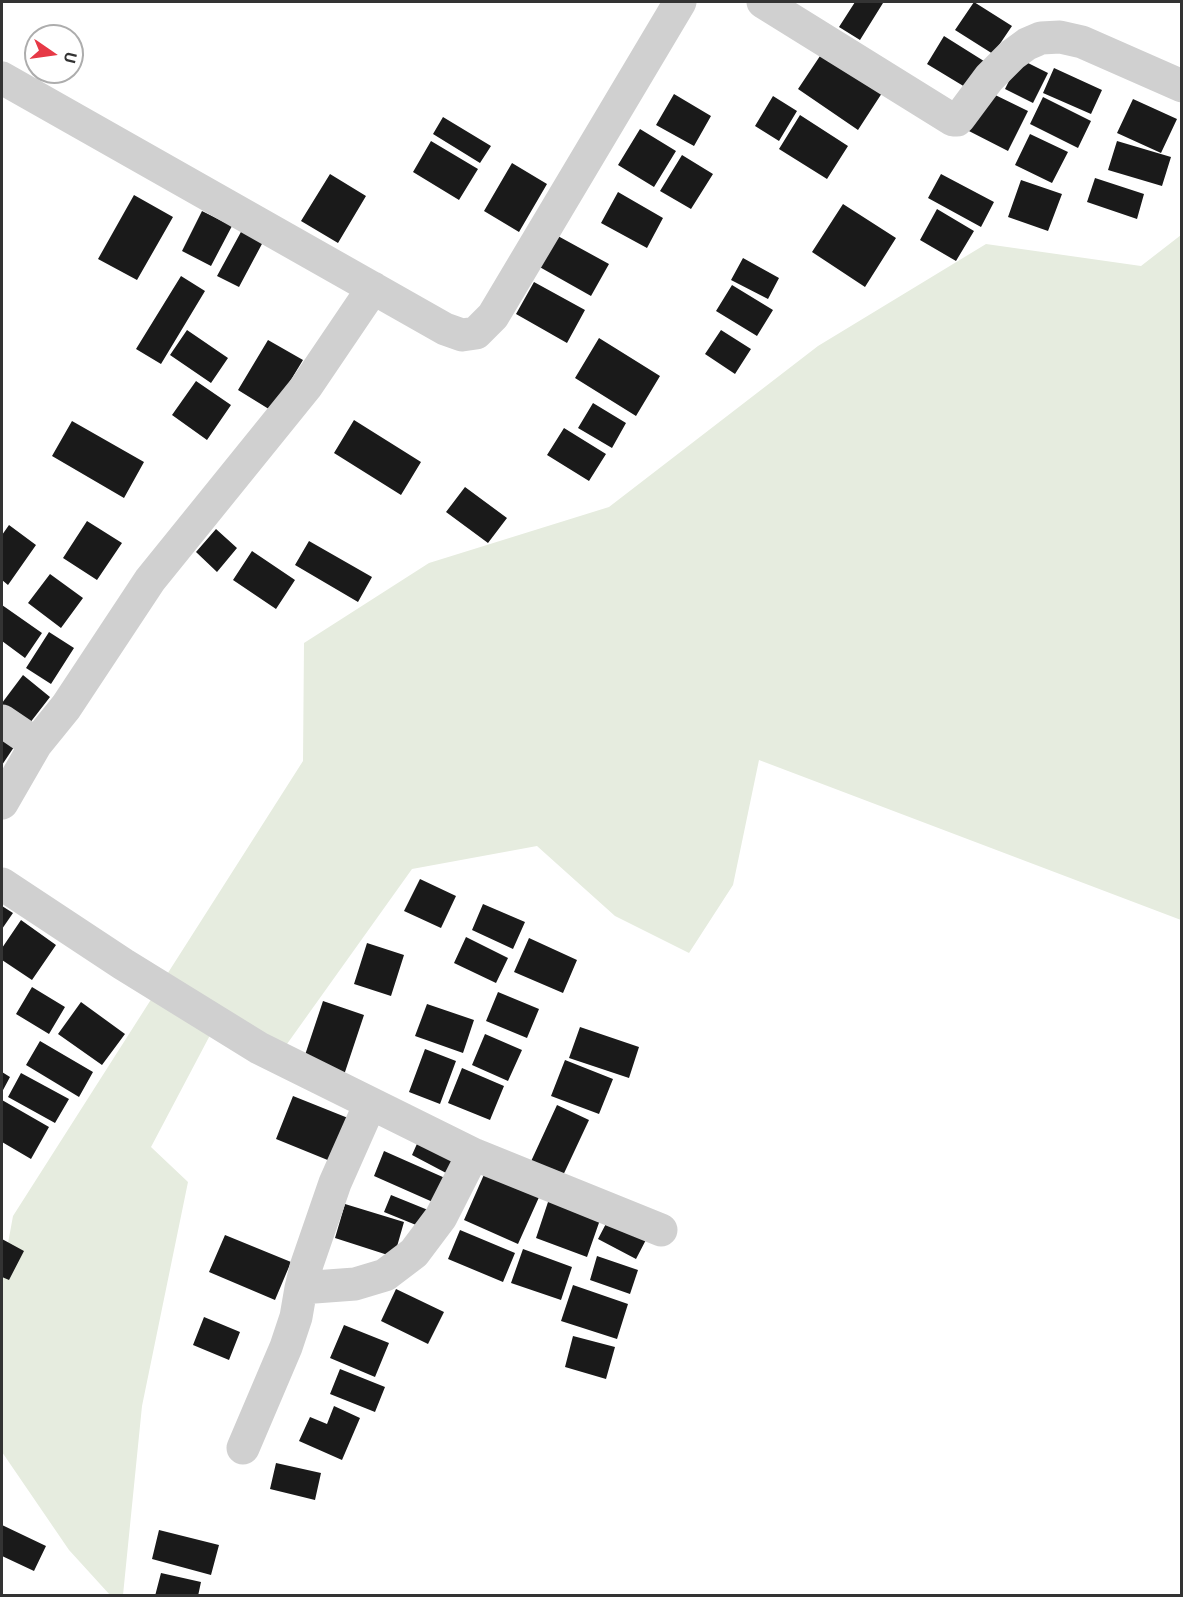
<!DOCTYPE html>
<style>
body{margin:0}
#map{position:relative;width:1183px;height:1597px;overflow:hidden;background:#fff;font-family:Roboto,sans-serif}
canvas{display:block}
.frame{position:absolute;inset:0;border:3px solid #333;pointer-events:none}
.north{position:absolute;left:24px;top:24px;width:60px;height:60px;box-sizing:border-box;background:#fff;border:2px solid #adadad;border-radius:50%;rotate:103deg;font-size:16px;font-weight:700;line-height:24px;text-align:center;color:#333}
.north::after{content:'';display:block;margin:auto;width:21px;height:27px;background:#e63946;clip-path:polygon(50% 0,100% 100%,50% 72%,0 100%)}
</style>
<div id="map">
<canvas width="1183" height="1597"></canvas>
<div class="frame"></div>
<div class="north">U</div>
</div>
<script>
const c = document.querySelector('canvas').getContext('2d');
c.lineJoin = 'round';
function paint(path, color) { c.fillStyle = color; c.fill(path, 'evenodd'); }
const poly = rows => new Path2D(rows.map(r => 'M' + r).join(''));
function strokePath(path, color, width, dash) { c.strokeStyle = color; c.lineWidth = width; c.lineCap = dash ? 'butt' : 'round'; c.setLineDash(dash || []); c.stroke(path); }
paint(poly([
 [1181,235,1181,920,759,760,733,885,689,953,615,916,537,846,412,869,282,1051,217,1022,151,1147,188,1182,142,1406,123,1595,110,1595,69,1550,2,1452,2,1276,13,1216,303,761,304,643,429,563,609,507,818,346,986,244,1141,266]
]), '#e6ecdf');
paint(poly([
 [855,2,880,2,883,3,860,40,839,27],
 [974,2,1012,26,993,54,955,30],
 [944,36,987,63,970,90,927,64],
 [822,53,882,93,858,130,798,89],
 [1020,59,1048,73,1033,103,1005,89],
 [1054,68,1102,90,1091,114,1043,93],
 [985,90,1028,111,1008,151,965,129],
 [674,94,711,116,694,146,656,125],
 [773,96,797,111,779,141,755,126],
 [1043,97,1091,121,1078,148,1030,124],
 [1133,99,1177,119,1161,153,1117,133],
 [800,115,848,146,827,179,779,149],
 [443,117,491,146,480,163,433,134],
 [640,129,676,151,654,187,618,165],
 [1030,134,1068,152,1052,183,1015,165],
 [431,141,478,169,459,200,413,172],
 [1117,141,1171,157,1162,186,1108,170],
 [682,155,713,174,691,209,660,191],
 [512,163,547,184,519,232,484,211],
 [330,174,366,196,338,243,301,221],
 [941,174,994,202,981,227,928,198],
 [1095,178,1144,194,1137,219,1087,202],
 [1021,180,1062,194,1048,231,1008,217],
 [618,192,663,218,647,248,601,223],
 [134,195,173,217,137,280,98,259],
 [843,204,896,238,865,287,812,252],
 [937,209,974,231,956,261,920,240],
 [202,211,232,226,211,266,182,251],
 [242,230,263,242,239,287,217,276],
 [547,230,609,264,591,296,529,261],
 [743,258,779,278,768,299,731,280],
 [181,276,205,291,161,364,136,349],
 [534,282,585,310,567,343,516,314],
 [732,285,773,310,757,336,716,311],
 [187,330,228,358,211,383,170,355],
 [721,330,751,349,735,374,705,354],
 [599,338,660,376,636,416,575,378],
 [268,340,303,360,272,411,238,390],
 [196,381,231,405,207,440,172,415],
 [593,403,626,423,612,448,578,428],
 [354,420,421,462,401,495,334,453],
 [72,421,144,462,124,498,52,456],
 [564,428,606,454,589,481,547,455],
 [465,487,507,518,488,543,446,512],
 [87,521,122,543,97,580,63,558],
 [9,525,36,545,8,585,2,580,2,535],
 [216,529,237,548,217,572,196,552],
 [309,541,372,577,358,602,295,565],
 [252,551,295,580,276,609,233,580],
 [50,574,83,598,61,628,28,603],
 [2,605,42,633,25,658,2,641],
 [49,632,74,648,51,684,26,668],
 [23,675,50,697,26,728,2,708,2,703],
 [2,730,18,741,2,765],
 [420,879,456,896,441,928,404,911],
 [483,904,525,922,513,949,472,930],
 [2,906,13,913,2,929],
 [21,920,56,945,32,980,2,960,2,948],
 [466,937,508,958,496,983,454,963],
 [529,938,577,960,563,993,514,972],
 [367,943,404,955,391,996,354,984],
 [32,987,65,1007,49,1034,16,1014],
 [498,992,539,1009,527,1038,486,1021],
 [323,1001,364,1015,343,1078,302,1064],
 [81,1002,125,1034,102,1065,58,1034],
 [427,1004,474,1020,463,1053,415,1036],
 [580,1027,639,1047,629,1078,569,1058],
 [485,1034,522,1050,508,1081,472,1065],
 [40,1041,93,1072,79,1097,26,1065],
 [425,1049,456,1061,440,1104,409,1092],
 [565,1060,613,1079,599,1114,551,1096],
 [462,1068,504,1086,490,1120,448,1103],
 [2,1072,10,1077,2,1092],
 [21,1073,69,1099,55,1123,8,1097],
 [293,1096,353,1120,335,1163,276,1139],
 [2,1100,49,1127,31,1159,2,1142],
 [557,1105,589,1120,559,1184,527,1170],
 [420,1137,458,1157,448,1174,412,1155],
 [384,1151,445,1178,435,1203,374,1176],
 [486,1170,540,1195,518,1244,464,1220],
 [391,1195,428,1210,421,1227,384,1212],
 [549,1199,601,1217,587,1257,536,1238],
 [345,1204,404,1222,394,1257,335,1238],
 [611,1214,649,1234,636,1259,598,1239],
 [460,1230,515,1253,503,1282,448,1259],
 [225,1235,291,1262,275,1300,209,1272],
 [2,1239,24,1251,9,1280,2,1277],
 [523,1249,572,1267,561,1300,511,1283],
 [597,1256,638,1270,630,1294,590,1280],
 [573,1285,628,1304,617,1339,561,1321],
 [396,1289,444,1312,428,1344,381,1321],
 [204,1317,240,1332,229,1360,193,1345],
 [344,1325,389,1343,375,1377,330,1358],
 [573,1336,615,1347,606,1379,565,1367],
 [340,1369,385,1387,375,1412,330,1394],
 [334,1406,360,1418,342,1460,299,1441,310,1417,327,1424],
 [276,1463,321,1473,315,1500,270,1489],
 [2,1525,46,1546,34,1571,2,1556],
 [159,1530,219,1545,211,1575,152,1559],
 [161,1573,201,1582,198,1596,155,1596]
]), '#1a1a1a');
strokePath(poly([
 [763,2,953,120,957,120,960,117,989,78,1012,55,1027,44,1041,38,1060,37,1082,42,1182,86],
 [2,78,445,329,462,335,476,333,493,316,680,2],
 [2,721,36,744],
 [2,803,36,744,66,707,150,580,306,387,373,288],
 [2,884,123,964,259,1048,473,1154,661,1230],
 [301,1288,306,1267,335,1183,370,1104],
 [243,1448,286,1347,296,1317,301,1288,355,1284,385,1275,414,1253,441,1217,473,1154]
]), '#d0d0d0', 33);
</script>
